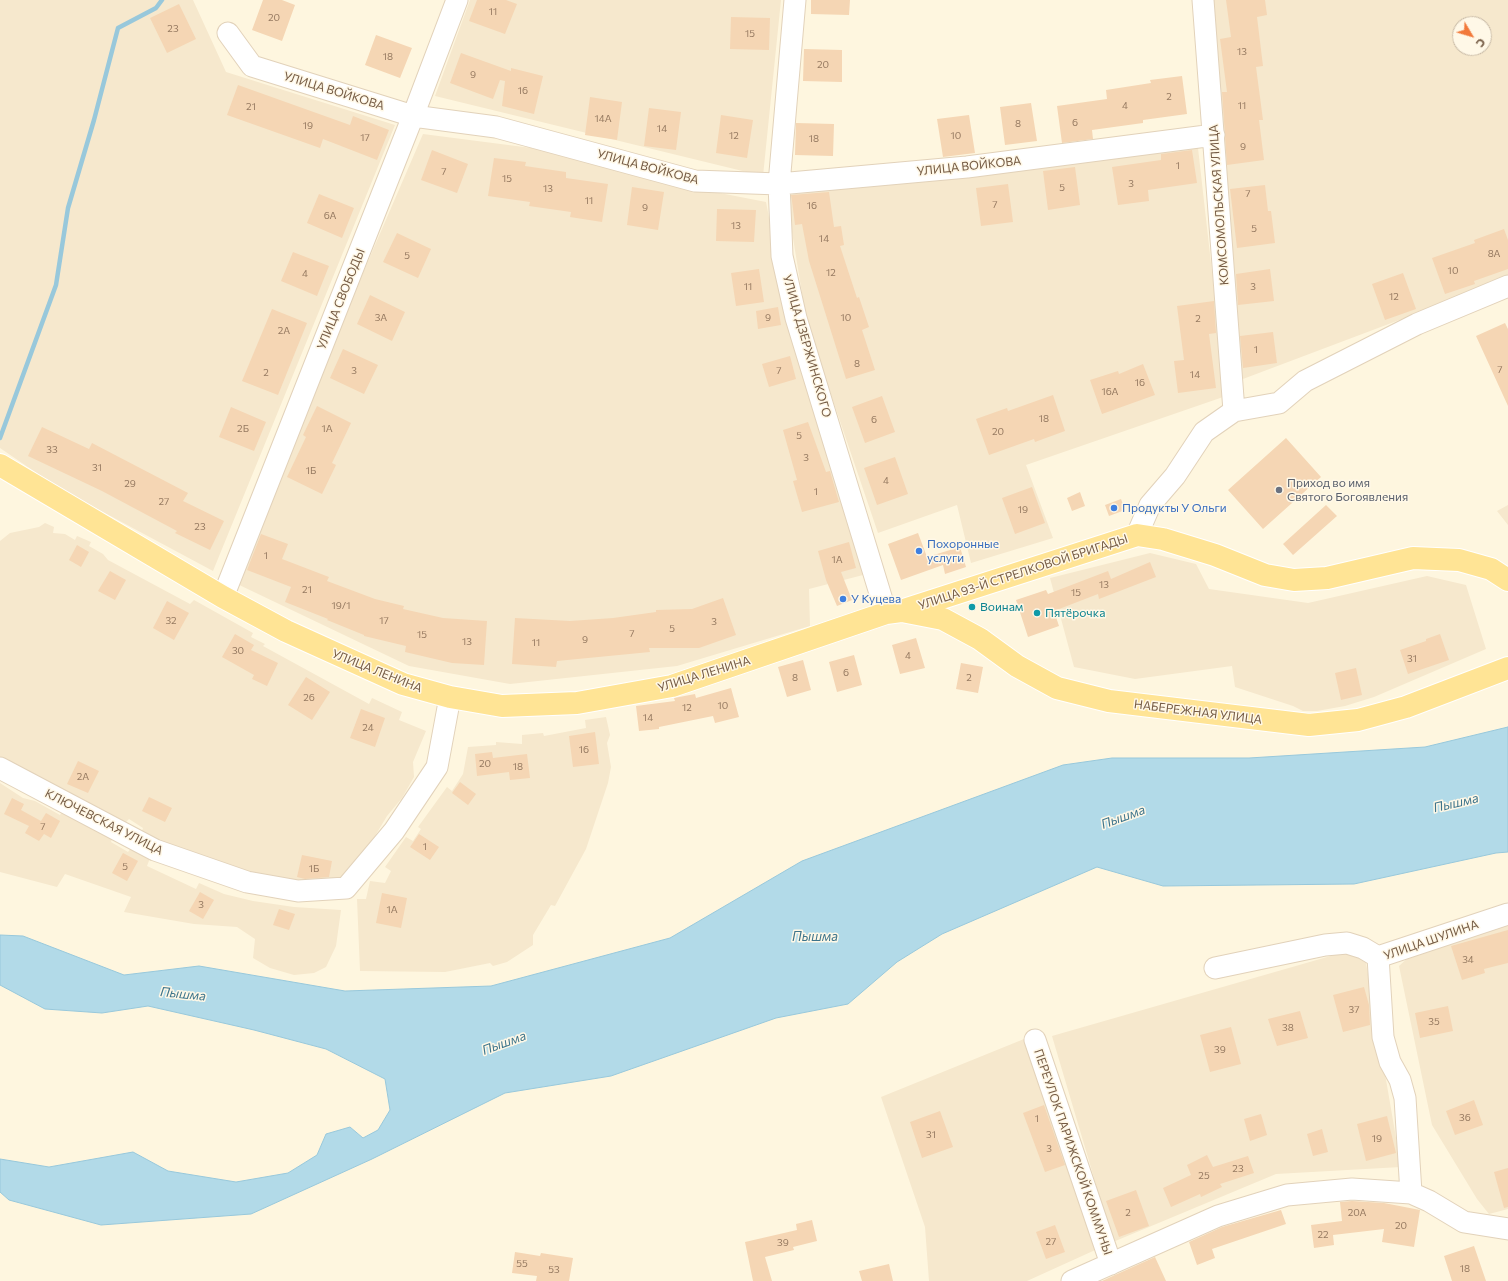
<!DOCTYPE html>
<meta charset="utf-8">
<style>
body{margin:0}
#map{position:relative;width:1508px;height:1281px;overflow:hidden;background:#fef6df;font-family:Commissioner,sans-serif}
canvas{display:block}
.north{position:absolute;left:1452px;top:16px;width:40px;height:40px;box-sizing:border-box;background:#fff8e7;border:1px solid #c8baa6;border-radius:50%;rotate:128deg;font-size:11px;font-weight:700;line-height:16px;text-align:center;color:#765c45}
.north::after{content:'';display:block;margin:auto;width:14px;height:18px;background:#f2793a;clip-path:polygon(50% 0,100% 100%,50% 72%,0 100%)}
</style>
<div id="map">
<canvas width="1508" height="1281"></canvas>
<div class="north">С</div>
</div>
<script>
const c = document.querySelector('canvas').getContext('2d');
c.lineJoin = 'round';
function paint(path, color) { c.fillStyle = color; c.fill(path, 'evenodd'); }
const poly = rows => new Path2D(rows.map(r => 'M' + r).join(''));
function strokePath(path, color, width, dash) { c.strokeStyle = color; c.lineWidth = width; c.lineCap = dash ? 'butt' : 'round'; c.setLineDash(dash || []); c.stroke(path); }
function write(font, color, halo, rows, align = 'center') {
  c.font = font + ' Commissioner,sans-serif'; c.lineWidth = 3; c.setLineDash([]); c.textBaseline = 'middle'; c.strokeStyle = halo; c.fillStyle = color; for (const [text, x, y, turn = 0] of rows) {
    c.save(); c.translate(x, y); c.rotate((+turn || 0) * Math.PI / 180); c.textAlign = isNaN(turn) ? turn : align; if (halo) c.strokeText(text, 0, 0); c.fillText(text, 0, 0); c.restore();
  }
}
paint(poly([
 [0,0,193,0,226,72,395,125,213,571,60,489,0,448],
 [470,0,781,0,763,176,435,96],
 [1210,0,1508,0,1508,279,1235,382],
 [1460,24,1484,24,1484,48,1460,48],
 [423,134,547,150,689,187,766,202,787,310,863,575,809,589,810,626,677,666,510,684,409,666,233,582,315,384],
 [1198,148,1226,396,1026,465,1053,538,971,563,957,505,878,533,807,324,786,195],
 [1508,505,1508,525,1497,511],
 [45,523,54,527,53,533,65,534,75,540,77,536,91,542,89,546,103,554,108,560,190,604,194,600,253,633,251,637,265,644,263,646,369,704,372,698,402,712,399,720,426,731,413,762,414,777,402,798,387,816,348,881,284,887,141,834,143,828,129,819,125,823,0,761,0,541,10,533,39,527],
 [1150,553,1196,564,1209,589,1308,603,1427,576,1466,585,1486,649,1374,697,1345,706,1317,711,1303,711,1293,706,1235,687,1232,666,1135,679,1074,667,1050,578],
 [606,717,610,735,607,743,611,767,608,783,586,849,555,906,551,905,533,935,533,945,507,962,493,966,490,963,445,972,360,971,357,899,366,899,370,881,385,883,391,871,385,867,406,837,413,841,421,829,418,827,447,787,452,791,463,774,468,747,496,745,496,742,522,744,522,735,543,733,544,736,586,728,585,720],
 [0,783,23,798,35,801,60,815,63,810,112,839,111,842,128,852,131,848,150,858,147,866,196,889,199,883,224,894,253,901,294,907,341,910,336,946,326,967,314,973,294,975,270,968,253,958,255,939,237,927,194,924,124,912,131,897,65,874,57,887,0,872],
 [1508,916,1508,1209,1489,1214,1477,1199,1432,1125,1399,966,1423,944],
 [1348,951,1366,963,1401,1167,1276,1174,1113,1242,1052,1036],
 [1024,1039,1104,1246,1027,1281,929,1281,925,1227,881,1097]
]), '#f6e8cd');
const water = poly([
 [1508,727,1508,852,1496,853,1354,884,1163,886,1097,867,942,934,897,962,848,1004,776,1018,611,1076,505,1093,372,1159,251,1214,101,1225,9,1200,0,1192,0,1159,49,1167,133,1152,168,1171,236,1182,288,1173,317,1155,326,1134,350,1127,363,1138,378,1130,390,1110,385,1079,326,1049,254,1030,148,1006,102,1013,45,1009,0,985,0,935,23,936,124,975,199,966,345,991,491,986,670,938,802,861,1063,765,1112,758,1249,758,1425,747,1508,727]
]);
paint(water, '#b2dae8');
strokePath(water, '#98c8db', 1);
strokePath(poly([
 [0,438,56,285,68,208,94,120,118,28,156,8,162,0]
]), '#98c8db', 4.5);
paint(poly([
 [263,0,282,0,295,5,282,41,252,30],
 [477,0,506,0,517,4,505,34,469,21],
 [811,0,850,0,849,15,811,14],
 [1226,0,1265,0,1267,15,1257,17,1263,66,1256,67,1263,120,1259,120,1264,160,1227,165,1222,92,1227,92,1220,39,1231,37],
 [179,4,196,39,167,53,150,18],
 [731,17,770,18,769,50,730,49],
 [376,35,412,48,400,78,365,65],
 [804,49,842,50,842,82,803,81],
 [461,53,511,71,511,68,543,76,534,114,502,106,505,81,500,80,493,99,450,83],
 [1182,76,1187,114,1143,120,1143,123,1092,130,1093,139,1062,143,1057,106,1107,99,1106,90,1151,83,1150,80],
 [238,85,350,125,353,116,389,130,377,160,323,139,320,148,227,115],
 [590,97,622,102,617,140,585,135],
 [1031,103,1037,141,1005,145,1000,107],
 [649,108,681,112,676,150,644,146],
 [721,115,753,120,747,158,716,153],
 [969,115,975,153,943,157,937,119],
 [796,123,834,124,833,156,795,155],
 [432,150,468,164,457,193,421,180],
 [1192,150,1197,183,1148,190,1149,201,1118,205,1112,167,1161,160,1161,154],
 [494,158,526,162,525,166,566,172,566,178,608,184,602,222,570,217,571,212,529,206,530,202,488,196],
 [1075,167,1080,205,1048,210,1043,171],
 [1008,184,1013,222,981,226,976,188],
 [1265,185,1268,211,1271,211,1275,243,1237,248,1230,189],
 [632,187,664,192,658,230,627,225],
 [829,192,834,227,841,226,844,245,840,246,857,298,859,297,869,327,862,330,875,370,846,379,809,261,802,224,795,225,792,201,791,195],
 [319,194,354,208,342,238,307,223],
 [717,209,756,210,754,242,716,241],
 [1504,229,1508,240,1508,269,1474,281,1475,284,1445,294,1432,258,1475,243,1474,240],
 [397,233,431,249,418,278,383,262],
 [293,252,329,266,317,296,281,281],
 [759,269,764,302,736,306,731,273],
 [1270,269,1274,301,1238,305,1236,274],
 [1403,273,1416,309,1385,320,1372,284],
 [370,295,405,312,392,341,357,324],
 [1214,301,1216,333,1209,334,1216,388,1178,393,1174,361,1184,360,1177,306],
 [778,307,781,325,758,329,756,311],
 [272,309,307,323,278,395,242,381],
 [1505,323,1508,329,1508,406,1476,336],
 [1273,332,1277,363,1243,368,1240,336],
 [343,349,378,365,364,394,330,378],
 [790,356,796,379,769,387,762,364],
 [1143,364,1155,395,1102,414,1090,380,1118,371,1119,374],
 [1053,395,1065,431,1035,442,1034,439,989,455,976,419,1007,408,1008,411],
 [882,396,895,432,865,443,852,407],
 [317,406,351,423,332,463,336,465,322,494,287,477,306,437,303,435],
 [231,407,266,422,254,451,219,437],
 [808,422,826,472,830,471,839,502,802,512,793,481,797,480,783,430],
 [42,427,89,449,92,443,188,493,183,501,224,521,210,550,175,533,177,531,102,491,28,456],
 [1286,438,1321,477,1263,529,1228,490],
 [895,457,908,494,877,505,864,468],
 [1032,487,1045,523,1015,534,1002,498],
 [1080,492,1085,506,1072,511,1067,498],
 [1121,499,1125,510,1109,516,1105,505],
 [1326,505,1337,516,1293,555,1283,544],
 [918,533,927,557,960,547,966,567,945,574,943,565,901,580,888,544],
 [261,534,288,544,282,559,329,577,327,581,375,599,404,606,403,609,443,618,487,621,484,665,452,663,405,652,406,646,364,636,364,635,327,620,328,619,285,602,291,587,247,570],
 [849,542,856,568,841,572,852,600,837,606,826,580,818,551],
 [77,545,89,552,81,567,69,560],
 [1150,562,1156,577,1099,599,1098,594,1054,611,1059,626,1028,637,1016,600,1046,590,1048,594,1108,571,1111,579],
 [110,571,126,580,115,600,98,591],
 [723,598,736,635,699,648,649,648,650,652,557,661,556,667,512,664,515,618,570,621,613,618,656,612,656,610,692,609],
 [167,601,189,613,174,640,153,628],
 [235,634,254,645,251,650,278,663,267,686,252,679,254,675,222,657],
 [1440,634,1449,660,1408,674,1400,650,1426,641,1426,639],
 [916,638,925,668,900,674,892,645],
 [854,655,862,685,837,692,829,662],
 [803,660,811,690,787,697,778,667],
 [961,663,983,667,978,693,956,689],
 [1356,668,1362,695,1341,700,1335,673],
 [306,677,330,692,312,720,288,705],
 [731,688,739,717,715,723,713,716,659,727,659,729,639,731,636,706,675,701,674,698,695,694,696,698],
 [361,709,385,718,375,747,350,738],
 [595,732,599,764,573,767,569,736],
 [492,752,493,758,527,754,530,778,510,780,509,772,477,776,475,754],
 [78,761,99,771,88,793,67,784],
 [460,782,476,794,468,805,452,793],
 [149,797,172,808,165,822,142,811],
 [12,798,24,804,21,810,41,821,46,813,60,821,51,838,44,834,39,841,25,833,29,826,4,814],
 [419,834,439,847,430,860,410,847],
 [123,853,138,861,127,881,112,873],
 [302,855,332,861,329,877,305,879,297,877],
 [200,892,214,900,203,919,189,911],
 [382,893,407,898,401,928,376,923],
 [279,909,295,914,289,930,273,925],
 [1508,930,1508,963,1484,969,1485,973,1462,980,1451,946],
 [1364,987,1369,1005,1370,1025,1343,1032,1333,995],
 [1448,1006,1453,1031,1420,1038,1415,1013],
 [1300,1011,1308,1038,1277,1046,1268,1019],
 [1231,1027,1241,1064,1210,1072,1200,1035],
 [1474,1100,1483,1125,1455,1135,1446,1111],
 [1044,1105,1065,1165,1045,1172,1023,1113],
 [940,1111,953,1147,922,1158,910,1122],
 [1261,1114,1267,1135,1250,1141,1244,1119],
 [1387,1116,1396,1153,1366,1161,1357,1124],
 [1322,1129,1328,1152,1313,1156,1307,1134],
 [1207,1155,1213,1167,1248,1156,1254,1173,1220,1184,1222,1187,1201,1197,1200,1194,1171,1207,1163,1188,1191,1175,1187,1165],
 [1508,1168,1508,1207,1504,1208,1494,1172],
 [1136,1190,1149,1226,1119,1237,1106,1201],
 [1352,1201,1384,1203,1420,1210,1414,1247,1382,1242,1384,1229,1333,1235,1334,1245,1314,1248,1311,1225,1342,1221,1340,1202],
 [1281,1210,1286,1224,1212,1249,1215,1258,1197,1265,1189,1242,1222,1227],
 [812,1220,817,1241,793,1247,794,1250,765,1257,772,1281,753,1281,745,1242,797,1230,796,1224],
 [1055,1225,1065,1252,1046,1259,1036,1232],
 [1474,1246,1486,1281,1452,1281,1444,1256],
 [515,1252,540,1256,541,1253,573,1258,569,1281,536,1281,537,1276,512,1273],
 [1155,1257,1166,1281,1102,1281,1115,1275],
 [889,1264,893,1281,862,1281,859,1271]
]), '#f5d6b4');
const minor = poly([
 [795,0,779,184,782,256,796,318,886,613],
 [1203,0,1234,411],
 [228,33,252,66,413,116,496,127,695,181,779,184,967,167,1214,135],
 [1137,535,1150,505,1175,476,1204,432,1234,411,1279,403,1305,381,1417,324,1508,286],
 [223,597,413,116,457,0],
 [0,768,155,850,247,882,298,891,346,888,394,831,437,767,450,697],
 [1378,957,1383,1037,1390,1062,1400,1080,1405,1098,1411,1193],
 [1215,968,1325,945,1347,943,1363,948,1378,957,1508,914],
 [1035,1040,1111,1264],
 [1072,1281,1218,1216,1287,1195,1352,1189,1411,1193,1429,1201,1464,1222,1508,1229]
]);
const major = poly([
 [0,465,223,597,286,631,403,684,450,697,502,706,577,703,672,686,886,613,901,611,1137,535,1163,539,1215,555,1265,575,1294,580,1327,578,1413,558,1459,560,1491,569,1508,580],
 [902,611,943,619,980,639,1017,666,1057,688,1109,701,1309,725,1358,720,1406,707,1508,668]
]);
strokePath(minor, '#e2d2ba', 23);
strokePath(major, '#fff', 24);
strokePath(minor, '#fff', 21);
strokePath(major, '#ffe495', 22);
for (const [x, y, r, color] of [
 [1279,490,4,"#6b7280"],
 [1114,508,4,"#3f7fe0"],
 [919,551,4,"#3f7fe0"],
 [843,599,4,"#3f7fe0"],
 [972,607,4,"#0f9aa8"],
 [1037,613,4,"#0f9aa8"]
]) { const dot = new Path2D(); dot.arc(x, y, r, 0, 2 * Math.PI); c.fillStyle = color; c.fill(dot); strokePath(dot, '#fff8e7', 1.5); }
write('10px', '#967a61', null, [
 ["11",493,12],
 ["20",274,18],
 ["23",173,29],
 ["15",750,34],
 ["13",1242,52],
 ["18",388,57],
 ["20",823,65],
 ["9",473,75],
 ["16",523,91],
 ["2",1169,97],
 ["4",1125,106],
 ["11",1242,106],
 ["21",251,107],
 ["14А",603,119],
 ["6",1075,123],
 ["8",1018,124],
 ["19",308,126],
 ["14",662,129],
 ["12",734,136],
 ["10",956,136],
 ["17",365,138],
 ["18",814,139],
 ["9",1243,147],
 ["1",1178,166],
 ["7",444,172],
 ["15",507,179],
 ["3",1131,184],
 ["5",1062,188],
 ["13",548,189],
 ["7",1248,194],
 ["11",589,201],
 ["7",995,205],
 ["16",812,206],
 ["9",645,208],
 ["6А",330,216],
 ["13",736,226],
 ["5",1254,229],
 ["14",824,239],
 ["8А",1494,254],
 ["5",407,256],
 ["10",1453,271],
 ["12",831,273],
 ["4",305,274],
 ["11",748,287],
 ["3",1253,287],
 ["12",1394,297],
 ["3А",381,318],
 ["9",768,318],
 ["10",846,318],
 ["2",1198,319],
 ["2А",284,331],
 ["1",1256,350],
 ["8",857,364],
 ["7",1500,370],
 ["3",354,371],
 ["7",779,371],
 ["2",266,373],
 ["14",1195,375],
 ["16",1140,383],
 ["16А",1110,392],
 ["18",1044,419],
 ["6",874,420],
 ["2Б",243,429],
 ["1А",327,429],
 ["20",998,432],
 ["5",799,436],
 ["33",52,450],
 ["3",806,458],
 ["31",97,468],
 ["1Б",311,471],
 ["4",886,481],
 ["29",130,484],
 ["1",816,492],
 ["27",164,502],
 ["19",1023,510],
 ["23",200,527],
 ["1",266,556],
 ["1А",837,560],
 ["13",1104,585],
 ["21",307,590],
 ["15",1076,593],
 ["19/1",341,606],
 ["32",171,621],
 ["17",384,621],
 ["3",714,622],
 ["5",672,629],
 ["7",632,634],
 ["15",422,635],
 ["9",585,640],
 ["13",467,642],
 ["11",536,643],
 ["30",238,651],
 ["4",908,656],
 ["31",1412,659],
 ["6",846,673],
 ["8",795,678],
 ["2",969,678],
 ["26",309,698],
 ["10",723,706],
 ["12",687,708],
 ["14",648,718],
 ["24",368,728],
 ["16",584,750],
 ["20",485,764],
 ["18",518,767],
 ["2А",83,777],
 ["7",43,827],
 ["1",425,847],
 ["5",125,867],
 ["1Б",314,869],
 ["3",201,905],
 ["1А",392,910],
 ["34",1468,960],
 ["37",1354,1010],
 ["35",1434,1022],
 ["38",1288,1028],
 ["39",1220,1050],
 ["36",1465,1118],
 ["1",1037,1119],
 ["31",931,1135],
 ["19",1377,1139],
 ["3",1049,1149],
 ["23",1238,1169],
 ["25",1204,1176],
 ["2",1128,1213],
 ["20А",1357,1213],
 ["20",1401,1226],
 ["22",1323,1235],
 ["27",1051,1242],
 ["39",783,1243],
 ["55",522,1264],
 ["18",1465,1269],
 ["53",554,1270]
]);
write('12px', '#765c45', '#fff8e7', [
 ["УЛИЦА ВОЙКОВА",334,91,17],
 ["УЛИЦА ВОЙКОВА",969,166,-6],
 ["УЛИЦА ВОЙКОВА",648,167,15],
 ["КОМСОМОЛЬСКАЯ УЛИЦА",1219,205,-94],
 ["УЛИЦА СВОБОДЫ",341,299,-68],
 ["УЛИЦА ДЗЕРЖИНСКОГО",807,346,74],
 ["УЛИЦА 93-Й СТРЕЛКОВОЙ БРИГАДЫ",1023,572,-18],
 ["УЛИЦА ЛЕНИНА",377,671,22],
 ["УЛИЦА ЛЕНИНА",704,674,-17],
 ["НАБЕРЕЖНАЯ УЛИЦА",1198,712,7],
 ["КЛЮЧЕВСКАЯ УЛИЦА",104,822,27],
 ["УЛИЦА ШУЛИНА",1431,940,-19],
 ["ПЕРЕУЛОК ПАРИЖСКОЙ КОММУНЫ",1073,1152,71]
]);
write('12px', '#5b616d', '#fff8e7', [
 ["Приход во имя",1287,483],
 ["Святого Богоявления",1287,497]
], 'left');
write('12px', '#366cbe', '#fff8e7', [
 ["Продукты У Ольги",1122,508],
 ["Похоронные",927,544],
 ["услуги",927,558],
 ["У Куцева",851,599]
], 'left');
write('12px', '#0d838f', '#fff8e7', [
 ["Воинам",980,607],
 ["Пятёрочка",1045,613]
], 'left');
write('italic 13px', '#3d748b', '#fff8e7', [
 ["Пышма",1456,803,-13],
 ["Пышма",1123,817,-20],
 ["Пышма",815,937],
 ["Пышма",183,994,6],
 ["Пышма",504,1043,-20]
]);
</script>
